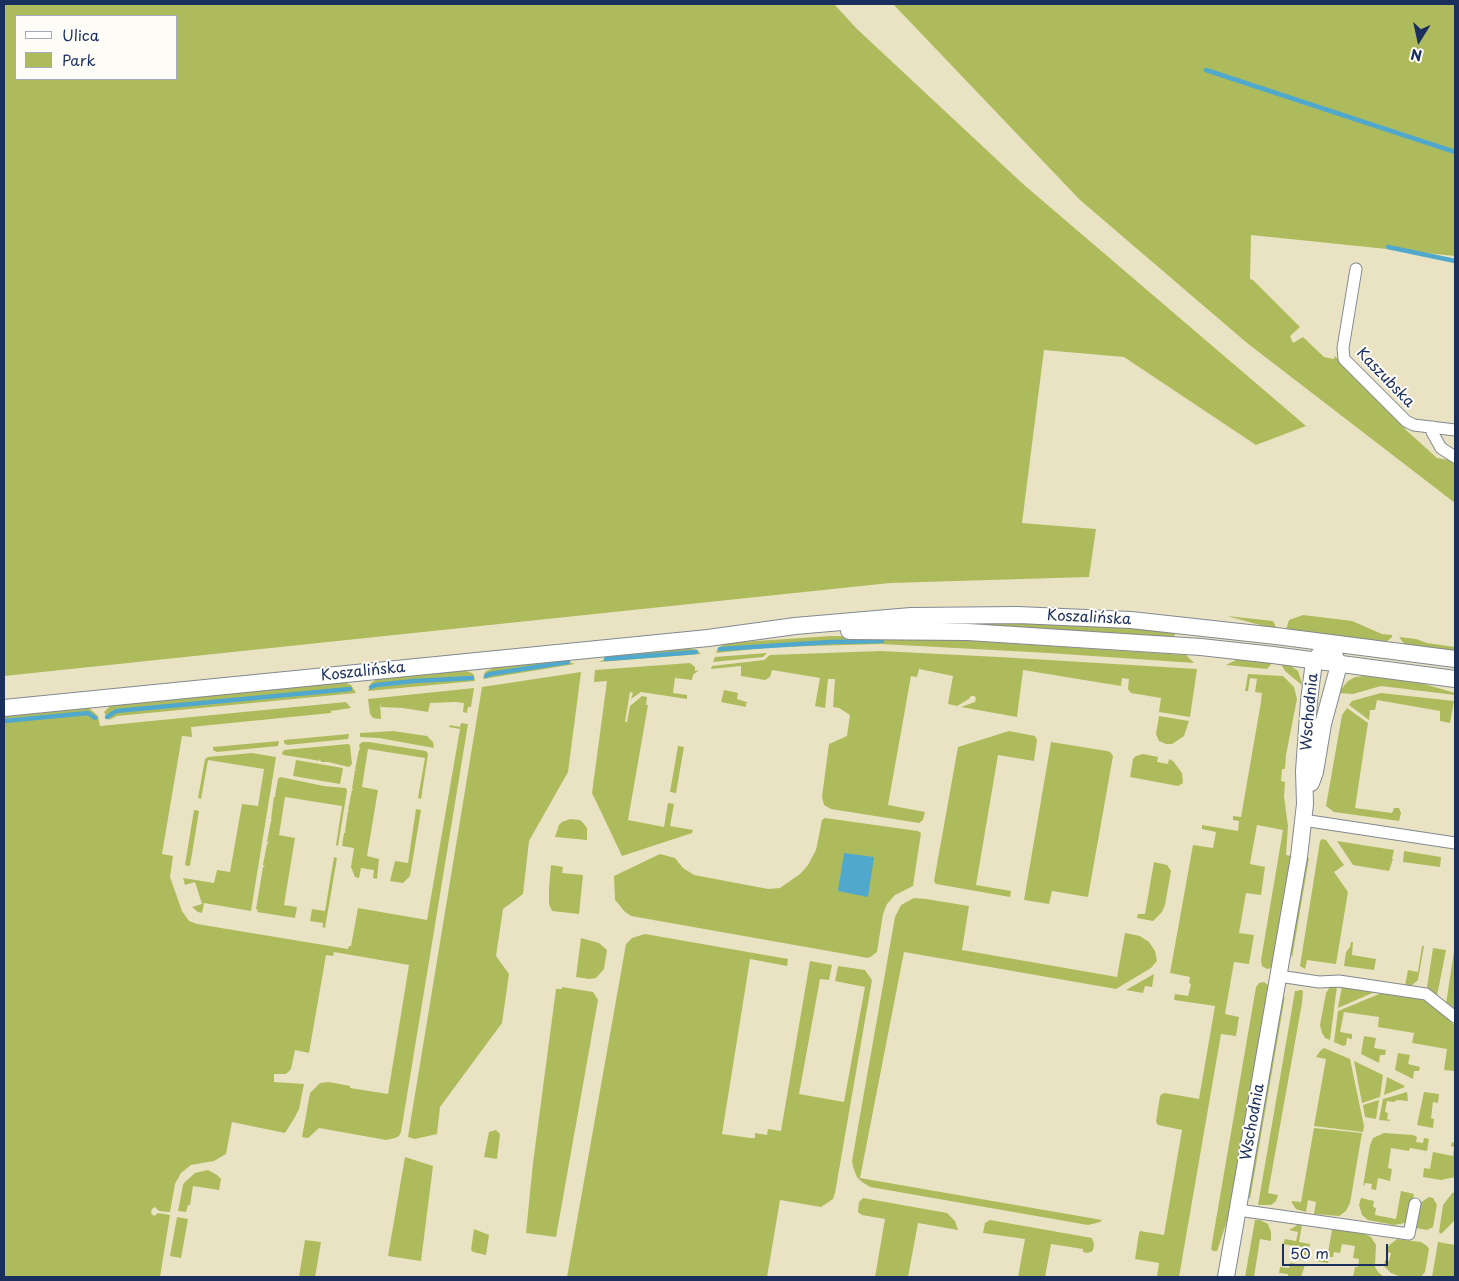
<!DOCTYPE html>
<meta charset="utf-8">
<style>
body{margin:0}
#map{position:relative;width:1459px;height:1281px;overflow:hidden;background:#eae3c3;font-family:"Playpen Sans",sans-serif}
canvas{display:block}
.frame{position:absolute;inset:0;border:5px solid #1b2f5e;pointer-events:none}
.legend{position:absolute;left:15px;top:15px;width:162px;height:65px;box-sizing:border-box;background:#fdfcf7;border:1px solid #a3aaba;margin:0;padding:6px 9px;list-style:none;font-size:15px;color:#1b2f5e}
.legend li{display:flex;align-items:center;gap:10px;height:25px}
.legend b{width:25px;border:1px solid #a3aaba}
.north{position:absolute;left:1394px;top:15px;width:50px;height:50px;-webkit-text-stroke:4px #fdfcf7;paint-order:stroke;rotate:190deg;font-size:14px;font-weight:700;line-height:20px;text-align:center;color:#1b2f5e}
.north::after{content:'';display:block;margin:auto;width:18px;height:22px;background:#1b2f5e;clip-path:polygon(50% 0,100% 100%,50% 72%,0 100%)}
.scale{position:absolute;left:1282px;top:1244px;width:106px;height:22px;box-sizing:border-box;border:2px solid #1b2f5e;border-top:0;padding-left:6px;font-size:15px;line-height:18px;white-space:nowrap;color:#1b2f5e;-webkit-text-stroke:4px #fdfcf7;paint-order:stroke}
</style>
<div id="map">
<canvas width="1459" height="1281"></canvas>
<div class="frame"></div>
<ul class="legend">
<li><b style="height:6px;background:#fff"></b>Ulica</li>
<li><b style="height:14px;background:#aebb5d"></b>Park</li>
</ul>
<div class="north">N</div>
<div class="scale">50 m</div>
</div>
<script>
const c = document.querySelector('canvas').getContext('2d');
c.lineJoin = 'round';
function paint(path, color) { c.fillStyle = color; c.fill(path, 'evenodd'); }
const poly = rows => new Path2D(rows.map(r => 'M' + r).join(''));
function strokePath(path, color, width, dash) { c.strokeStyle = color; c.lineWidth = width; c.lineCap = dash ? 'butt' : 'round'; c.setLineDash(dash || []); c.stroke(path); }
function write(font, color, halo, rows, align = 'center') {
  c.font = font + ' "Playpen Sans",sans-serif'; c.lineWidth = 4; c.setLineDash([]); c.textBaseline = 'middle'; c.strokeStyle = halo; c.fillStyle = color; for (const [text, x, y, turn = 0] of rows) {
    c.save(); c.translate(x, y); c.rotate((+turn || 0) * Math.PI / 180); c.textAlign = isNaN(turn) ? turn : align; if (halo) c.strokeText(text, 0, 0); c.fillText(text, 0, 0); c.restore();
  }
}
paint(poly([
 [4,4,834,4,857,29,1023,184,1306,426,1256,445,1124,357,1044,350,1022,523,1096,529,1089,577,890,583,4,676],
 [16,16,176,16,176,79,16,79],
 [893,4,1455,4,1455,256,1251,235,1250,279,1253,280,1300,327,1290,336,1293,343,1303,337,1324,357,1334,359,1335,356,1400,422,1406,430,1437,458,1455,461,1455,503,1247,343,1080,200],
 [1303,615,1352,621,1382,634,1392,635,1392,637,1385,643,1286,630,1289,620],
 [1227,616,1273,621,1277,629,1271,628],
 [1017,622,1130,628,1174,632,1175,635,1172,638,967,624],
 [831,636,908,637,990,642,1186,655,1194,663,1049,653,881,644,775,647,716,653,718,648,726,643],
 [1399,637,1416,639,1427,643,1455,647,1455,652,1405,645],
 [688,648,697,650,701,654,599,662,613,655],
 [881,651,999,657,1197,669,1190,717,1159,712,1161,698,1131,693,1128,689,1129,679,1122,678,1121,686,1023,670,1017,717,961,707,975,702,976,698,974,696,971,696,969,699,957,706,948,704,953,676,919,669,917,677,911,676,888,805,925,812,923,820,919,823,831,809,824,805,822,797,829,744,847,736,850,715,839,708,833,707,835,679,828,679,825,708,815,706,820,678,772,670,770,677,765,680,741,676,741,666,711,669,712,666,764,660,770,655],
 [767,653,763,657,713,662,715,657],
 [1238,659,1272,663,1267,669,1226,665],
 [563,660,575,664,483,679,485,672,495,667],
 [690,663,695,667,695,671,699,670,693,675,692,680,675,678,673,693,687,695,687,699,641,692,631,699,633,693,630,692,625,722,627,722,630,706,642,696,647,697,646,705,648,705,628,820,664,827,668,803,674,804,670,826,693,830,692,833,622,856,592,793,607,681,594,682,595,670],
 [1281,664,1291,666,1298,671,1303,686,1285,671],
 [463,670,472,673,474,675,475,681,368,691,371,683,377,679],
 [581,672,568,772,529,841,523,894,503,909,496,956,509,974,502,1023,440,1107,437,1134,415,1139,408,1137,482,687],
 [1248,674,1283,676,1294,687,1297,699,1286,755,1285,769,1282,769,1281,781,1285,782,1284,796,1288,826,1286,855,1291,856,1272,968,1267,969,1262,966,1261,960,1283,830,1257,825,1250,864,1265,867,1261,895,1246,893,1239,933,1254,935,1249,964,1234,962,1225,1014,1239,1017,1236,1036,1221,1034,1179,1277,1157,1277,1159,1263,1135,1259,1139,1233,1140,1231,1164,1235,1182,1130,1158,1125,1156,1122,1160,1096,1162,1094,1165,1093,1199,1099,1215,1006,1174,1000,1175,994,1188,996,1191,984,1189,983,1190,977,1170,973,1193,845,1213,848,1216,832,1202,829,1202,825,1238,831,1239,821,1233,820,1233,816,1241,817,1261,702,1262,693,1255,692,1257,679,1250,678,1248,691,1245,691],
 [1365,676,1421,683,1455,693,1455,695,1381,686,1353,694,1338,693,1348,681,1355,677],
 [343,682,351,685,356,693,117,716,109,720,104,712,112,704],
 [474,688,471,707,468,707,467,713,463,712,464,703,455,702,430,703,428,712,403,708,381,707,380,702,381,719,373,718,370,714,368,699],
 [724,690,738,693,737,699,749,703,746,703,746,707,721,702],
 [1381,693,1454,701,1450,723,1440,721,1440,711,1377,700,1375,710,1370,710,1369,720,1349,705,1352,701],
 [346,702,351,708,331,711,331,713,191,727,192,737,182,736,162,854,173,856,170,877,182,911,189,921,197,924,348,949,349,946,351,946,358,908,427,920,460,729,449,727,450,725,460,727,461,723,468,724,401,1132,399,1136,395,1138,386,1140,319,1128,308,1138,302,1137,310,1093,320,1083,329,1082,350,1086,350,1088,388,1094,409,965,334,952,333,956,326,955,309,1053,295,1050,291,1069,286,1074,274,1074,274,1082,304,1084,299,1109,295,1117,285,1133,232,1122,226,1154,214,1161,191,1165,181,1173,175,1184,170,1212,159,1211,155,1207,152,1209,151,1213,154,1216,158,1213,170,1215,160,1277,4,1277,4,715,88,707,98,716,100,726],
 [1347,708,1368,723,1355,808,1392,813,1394,808,1399,808,1401,813,1399,821,1334,812,1326,806,1342,715],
 [1159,716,1189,721,1184,736,1172,744,1166,744,1159,741,1156,734],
 [393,731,427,736,433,742,434,748,379,738,360,737,360,733],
 [1009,731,1035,736,1037,740,1034,761,998,755,976,885,1011,891,1010,897,936,884,934,881,958,747],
 [349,734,348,739,287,745,284,743,284,740],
 [279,741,278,746,217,752,213,750,213,747],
 [369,742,426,751,428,754,421,799,418,798,425,758,368,749,362,787,378,790,367,856,379,859,377,879,373,878,374,870,361,868,359,878,355,877,351,867,354,848,342,846,344,833,346,832,345,831,348,811,350,810,348,810,352,790,354,789,352,789,355,770,357,769,355,769,359,750,360,749,359,745,362,742],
 [1051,742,1107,751,1110,752,1113,756,1088,897,1052,891,1049,904,1024,900],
 [348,744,350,745,352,764,349,767,328,762,321,762,320,759,319,761,309,759,283,755,282,753,284,750],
 [678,746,684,747,676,793,670,792],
 [252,753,276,757,251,911,204,903,202,913,198,912,192,907,202,904,195,882,185,885,183,878,214,883,217,870,230,872,242,804,258,806,264,769,208,760,201,799,198,798,205,759,208,757],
 [1143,754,1158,757,1157,762,1168,764,1169,759,1173,761,1182,773,1183,783,1178,786,1130,777,1133,759,1136,756],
 [296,760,343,768,340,784,293,776],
 [280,777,324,786,346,788,347,791,338,846,336,845,342,806,285,797,279,835,295,838,284,905,297,907,295,918,257,912,258,910,256,909,263,867,265,866,263,865,267,844,269,842,267,842,271,821,272,820,271,819,274,797,276,797,275,796,278,779],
 [416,809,421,810,410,876,403,883,390,881,395,861,408,863],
 [194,810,199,811,190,866,188,866,185,865],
 [825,818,918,831,921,833,913,886,895,895,887,904,883,914,877,952,872,956,868,958,631,916,625,912,615,900,614,876,660,854,675,858,683,868,694,875,768,889,780,888,800,874,808,865,816,850,822,820],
 [570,819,580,820,584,824,587,828,587,840,555,837,559,825,562,822],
 [1322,839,1326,840,1344,865,1334,872,1348,892,1336,964,1307,960,1305,969,1300,966,1320,841],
 [1337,841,1394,850,1392,859,1393,859,1389,871,1353,865],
 [1404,851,1441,857,1440,867,1403,862],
 [334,857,337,858,325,928,323,927,322,930,323,923,310,921,312,909,325,911],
 [1306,858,1309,858,1292,958,1290,951],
 [1154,862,1167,865,1171,871,1165,905,1162,912,1153,921,1137,918,1138,914,1145,914],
 [551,865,563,867,562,873,583,875,579,914,552,911,549,904,549,888],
 [914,898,926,899,969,906,962,950,1117,977,1125,933,1140,936,1149,942,1155,951,1157,961,1151,968,1116,989,904,952,860,1178,1102,1220,1100,1222,1088,1225,870,1187,862,1182,857,1177,853,1167,852,1161,895,917,901,905],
 [645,934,788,959,787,966,750,959,722,1134,750,1138,755,1138,755,1133,767,1135,768,1129,781,1131,810,961,832,965,829,980,820,979,799,1094,844,1102,865,987,835,981,838,966,865,970,872,980,835,1193,833,1199,821,1207,780,1200,767,1277,567,1277,626,944,632,938],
 [581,938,599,943,607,950,604,969,596,978,589,979,576,977],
 [1351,942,1353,942,1352,955,1376,959,1374,970,1344,966,1346,952,1350,947],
 [1422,946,1424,946,1418,980,1410,987,1405,986,1408,970,1418,972],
 [1433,948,1446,950,1437,996,1427,987],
 [1454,951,1455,951,1455,1012,1446,1004],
 [1154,974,1152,987,1145,986,1143,993,1126,990],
 [1264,982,1269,986,1232,1206,1217,1251,1213,1251,1211,1249,1256,987,1259,983],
 [1337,986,1330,1040,1325,1038,1322,1033,1320,1025,1326,993,1330,987],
 [1342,986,1377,991,1338,1008],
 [562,987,593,992,598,1000,556,1237,526,1233,533,1163,556,989,562,989],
 [1301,990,1303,991,1302,1003,1268,1193,1278,1195,1276,1201,1271,1205,1258,1205,1295,991],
 [1384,992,1422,998,1455,1025,1454,1071,1444,1070,1447,1049,1412,1043,1414,1033,1378,1027,1379,1017,1344,1012,1340,1032,1352,1034,1352,1039,1347,1038,1346,1045,1343,1046,1334,1042,1338,1011],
 [1285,996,1250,1199,1248,1194,1281,1003],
 [1364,1036,1376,1038,1374,1048,1386,1050,1385,1055,1380,1055,1379,1063,1361,1054],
 [1324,1048,1350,1059,1364,1126,1363,1132,1314,1126,1326,1059,1316,1057,1320,1051],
 [1398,1053,1410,1055,1408,1064,1420,1067,1419,1071,1414,1071,1413,1079,1395,1070],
 [1354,1061,1383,1075,1380,1097,1362,1103],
 [1387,1077,1403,1085,1405,1087,1384,1095],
 [1407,1092,1408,1101,1397,1100,1394,1102,1387,1101,1385,1112,1388,1113,1387,1119,1390,1120,1390,1121,1379,1120,1383,1099],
 [1424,1092,1439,1094,1438,1103,1433,1102,1431,1118,1434,1119,1433,1128,1417,1125],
 [1379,1100,1376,1119,1365,1117,1363,1105],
 [1314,1128,1362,1133,1350,1203,1346,1211,1339,1216,1314,1214,1316,1202,1308,1200,1306,1212,1296,1209,1292,1203,1292,1201,1301,1202],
 [496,1130,500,1134,497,1159,484,1157,489,1132],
 [1384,1133,1413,1135,1417,1137,1416,1142,1423,1143,1424,1138,1429,1139,1427,1151,1410,1148,1409,1151,1391,1148,1388,1168,1392,1169,1390,1181,1378,1178,1376,1190,1371,1189,1372,1184,1365,1183,1364,1186,1363,1186,1370,1145,1373,1138],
 [1455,1141,1455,1177,1441,1180,1423,1177,1424,1168,1430,1169,1433,1152,1453,1156,1454,1147,1451,1146,1452,1142,1455,1143],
 [405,1157,433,1166,421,1261,388,1256],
 [208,1170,217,1175,221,1179,219,1190,193,1186,190,1205,188,1205,186,1212,178,1211,183,1185,185,1182,195,1173],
 [1401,1191,1414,1194,1409,1216,1405,1223,1394,1225,1368,1220,1362,1215,1359,1205,1361,1198,1374,1201,1373,1207,1376,1208,1375,1215,1396,1219],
 [1453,1192,1455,1196,1455,1220,1441,1234,1439,1232,1443,1205],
 [1429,1197,1433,1198,1437,1205,1433,1227,1427,1230,1416,1228,1420,1203],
 [863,1198,947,1213,955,1221,958,1230,918,1223,908,1277,875,1277,885,1219,862,1215,858,1212,859,1202],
 [177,1217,188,1219,181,1258,170,1256],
 [990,1220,1092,1238,1094,1244,1093,1250,1091,1252,1087,1253,1083,1252,1083,1249,1051,1244,1045,1277,1018,1277,1025,1239,983,1233,985,1223],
 [1255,1220,1260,1220,1268,1224,1271,1232,1271,1241,1260,1239,1254,1277,1245,1277],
 [1299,1224,1302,1225,1299,1242,1310,1244,1307,1261,1291,1258,1294,1246,1283,1244,1285,1239,1296,1241,1298,1232,1289,1230],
 [474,1229,489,1235,486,1255,473,1252,471,1250],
 [1335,1229,1363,1233,1371,1237,1376,1245,1375,1267,1378,1272,1384,1277,1353,1277,1355,1267,1358,1267,1359,1259,1353,1258,1355,1246,1342,1244,1340,1253,1334,1252,1333,1257,1329,1257,1328,1263,1316,1261,1318,1251,1328,1253,1332,1230],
 [1397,1239,1421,1242,1427,1246,1429,1249,1425,1272,1421,1277,1401,1277,1391,1273,1384,1266,1385,1260,1389,1261,1391,1253,1386,1252,1387,1247],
 [305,1240,321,1242,315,1277,299,1277],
 [1438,1242,1455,1245,1455,1277,1432,1277],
 [1290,1263,1305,1265,1301,1277,1288,1277,1288,1274,1279,1273,1280,1267,1289,1268]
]), '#aebb5d');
paint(poly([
 [844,853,874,857,868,897,838,891]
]), '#50a9cd');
strokePath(poly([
 [1206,70,1455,152],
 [1388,247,1455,261],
 [720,649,831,642,882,641],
 [606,659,696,652],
 [486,676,490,674,568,662],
 [371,687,376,685,414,681,472,678],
 [107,717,116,711,350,689],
 [4,721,88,713,95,718]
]), '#50a9cd', 4.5);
const street = poly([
 [1356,269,1343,348,1344,359,1406,421,1414,425,1455,430],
 [1433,427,1432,432,1441,448,1455,457],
 [1303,820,1455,843],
 [1279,976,1319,982,1339,981,1426,994,1455,1017],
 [1238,1210,1409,1234,1415,1204]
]);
const secondary = poly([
 [849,631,968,632,1201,647,1273,655,1455,679],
 [4,708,708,638,795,626,911,616,1018,615,1131,620,1276,636,1455,659],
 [1311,783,1315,772,1323,724,1337,672,1338,664,1334,654],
 [1226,1277,1299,857,1305,804,1304,771,1309,701,1314,661,1320,654]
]);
strokePath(street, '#828990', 13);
strokePath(secondary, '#828990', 18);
strokePath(street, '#fff', 11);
strokePath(secondary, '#fff', 16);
write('15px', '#1b2f5e', '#fdfcf7', [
 ["Kaszubska",1385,378,46],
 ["Koszalińska",1089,618,3],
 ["Koszalińska",363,672,-6],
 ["Wschodnia",1310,712,-85],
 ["Wschodnia",1253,1122,-80]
]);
</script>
